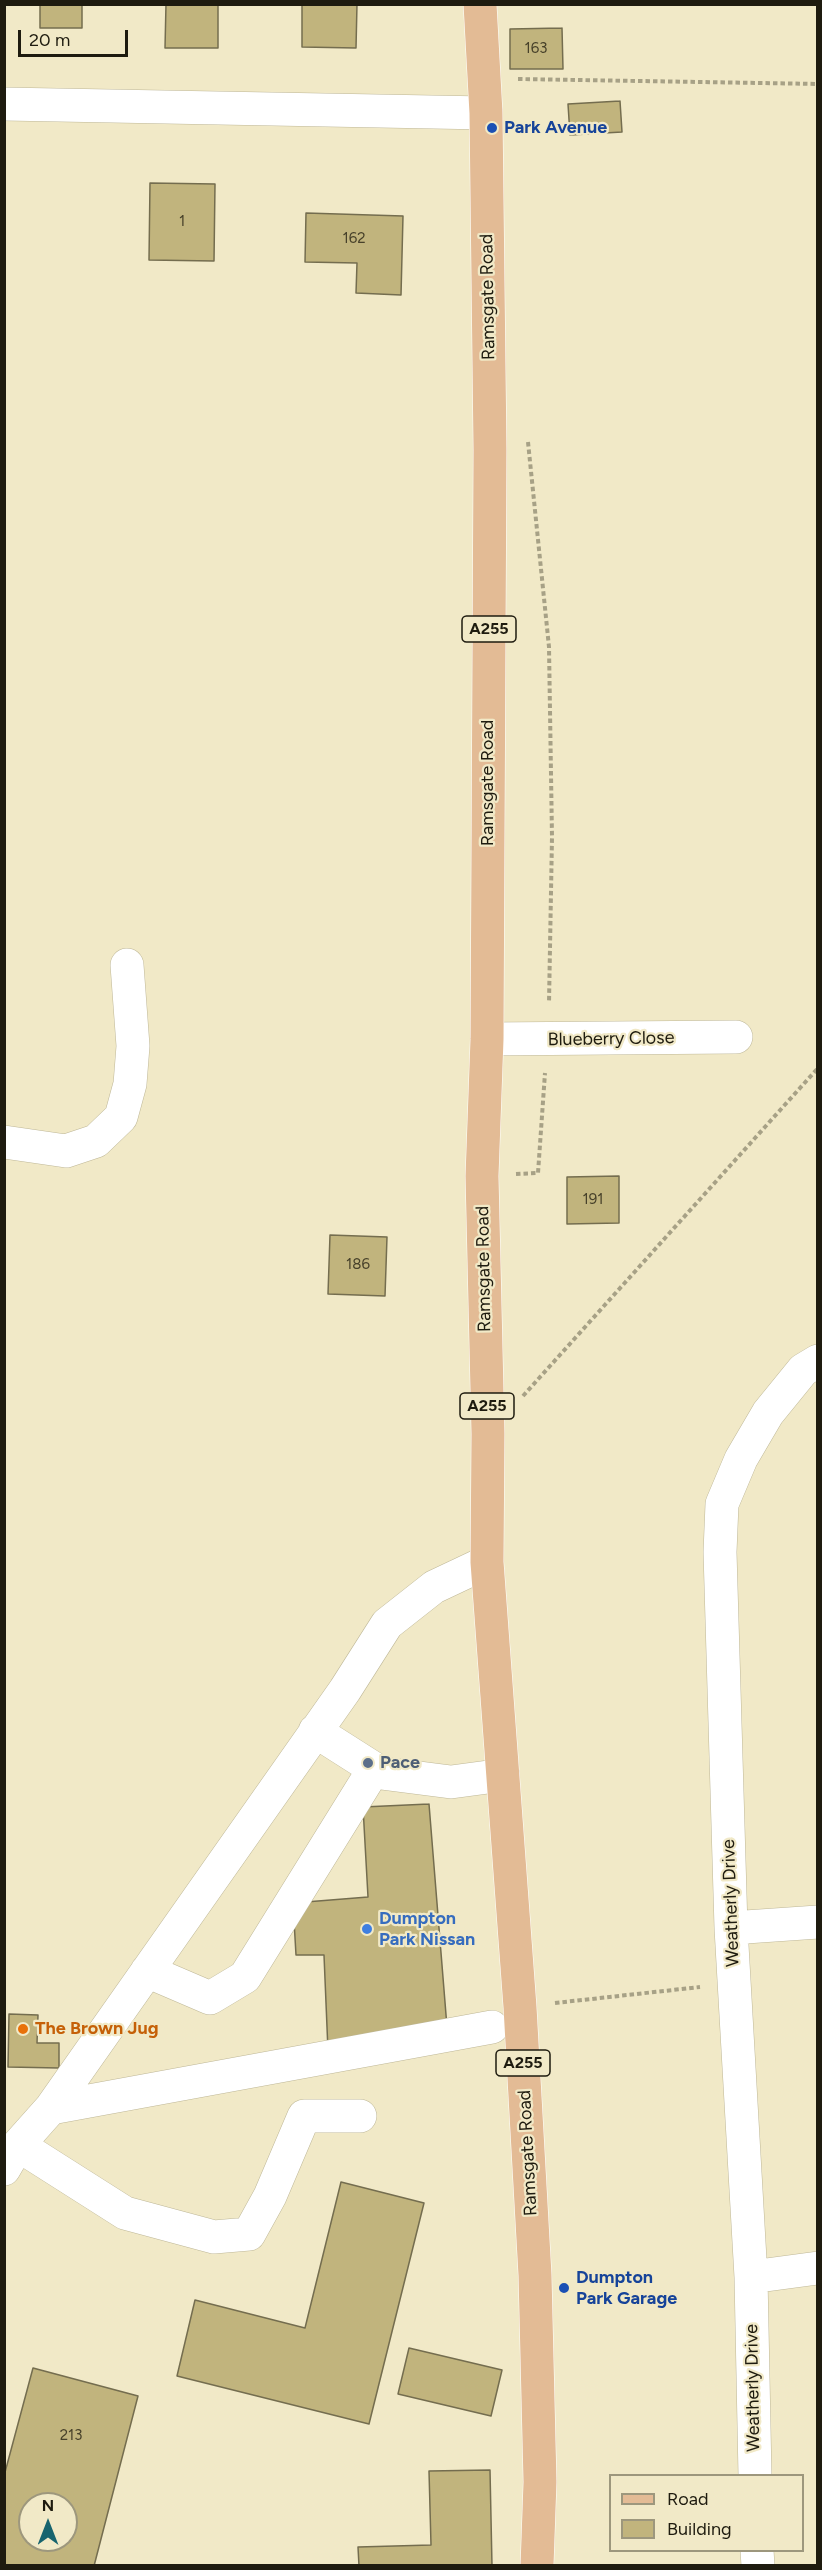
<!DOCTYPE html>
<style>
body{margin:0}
#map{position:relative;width:822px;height:2570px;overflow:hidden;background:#f1e9c7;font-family:Figtree,sans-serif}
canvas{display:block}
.frame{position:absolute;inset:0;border:6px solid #1e1b0f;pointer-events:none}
.legend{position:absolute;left:609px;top:2474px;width:195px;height:78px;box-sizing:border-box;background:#f1e9c7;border:2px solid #9d977d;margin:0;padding:8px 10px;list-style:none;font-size:18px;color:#1e1b0f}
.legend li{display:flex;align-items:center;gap:12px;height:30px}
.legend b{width:30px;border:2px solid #9d977d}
.north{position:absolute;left:18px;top:2492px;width:60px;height:60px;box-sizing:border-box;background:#f1e9c7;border:2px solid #9d977d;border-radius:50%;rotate:0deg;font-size:16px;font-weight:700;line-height:24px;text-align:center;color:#1e1b0f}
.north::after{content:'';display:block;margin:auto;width:21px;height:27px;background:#17646e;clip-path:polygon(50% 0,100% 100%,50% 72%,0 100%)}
.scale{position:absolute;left:18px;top:30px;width:110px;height:27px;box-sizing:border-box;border:3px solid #1e1b0f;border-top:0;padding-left:8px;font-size:18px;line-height:21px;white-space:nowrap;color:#1e1b0f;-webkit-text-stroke:4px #f1e9c7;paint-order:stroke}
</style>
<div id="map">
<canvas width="822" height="2570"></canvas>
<div class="frame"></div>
<ul class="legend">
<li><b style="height:8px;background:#e3bb95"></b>Road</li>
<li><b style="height:16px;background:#c1b47d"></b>Building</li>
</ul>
<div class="north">N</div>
<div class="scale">20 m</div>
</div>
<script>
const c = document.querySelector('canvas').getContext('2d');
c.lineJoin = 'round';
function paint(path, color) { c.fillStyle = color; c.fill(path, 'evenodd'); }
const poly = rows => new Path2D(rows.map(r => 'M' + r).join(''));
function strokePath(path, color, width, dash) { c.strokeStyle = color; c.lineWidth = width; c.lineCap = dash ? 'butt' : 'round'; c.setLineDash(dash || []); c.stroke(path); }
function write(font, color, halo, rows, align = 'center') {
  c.font = font + ' Figtree,sans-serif'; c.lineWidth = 4.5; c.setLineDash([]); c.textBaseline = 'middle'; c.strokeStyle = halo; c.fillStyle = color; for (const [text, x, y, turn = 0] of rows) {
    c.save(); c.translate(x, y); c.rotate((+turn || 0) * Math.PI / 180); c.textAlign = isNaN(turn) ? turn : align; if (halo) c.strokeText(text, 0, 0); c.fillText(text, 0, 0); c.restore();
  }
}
const building = poly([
 [40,4,82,4,82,28,40,28,40,4],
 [166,4,218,4,218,48,165,48,166,4],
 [302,4,357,4,356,48,302,47,302,4],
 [562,28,563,69,510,69,510,29,562,28],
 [620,101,622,132,570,135,568,104,620,101],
 [150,183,215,184,214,261,149,260,150,183],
 [306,213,403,216,401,295,356,293,357,263,305,262,306,213],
 [619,1176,619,1223,567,1224,567,1177,619,1176],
 [330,1235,387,1237,385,1296,328,1294,330,1235],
 [429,1804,447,2027,328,2051,324,1955,296,1955,293,1903,368,1897,363,1807,429,1804],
 [9,2014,38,2015,37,2043,59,2043,59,2068,8,2067,9,2014],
 [341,2182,424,2203,369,2424,177,2376,195,2300,305,2328,341,2182],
 [409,2348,502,2370,491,2416,398,2394,409,2348],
 [33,2368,138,2396,94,2566,4,2566,4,2476,33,2368],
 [30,2504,66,2504,66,2540,30,2540,30,2504],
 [490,2470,492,2566,359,2566,358,2547,431,2545,429,2471,490,2470]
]);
paint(building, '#c1b47d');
strokePath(building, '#746d4f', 1.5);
const minor = poly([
 [4,104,486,113],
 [487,1039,736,1037],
 [4,1142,66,1151,96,1141,121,1117,130,1084,133,1046,127,965],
 [315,1731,381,1773,451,1782,503,1775],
 [731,1928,818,1922],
 [147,1971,210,1998,245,1977,374,1769],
 [51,2108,492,2027],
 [18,2145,125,2213,214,2237,249,2234,270,2196,304,2116,360,2116],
 [4,2169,18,2145,51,2108,345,1690,387,1624,434,1587,487,1562],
 [751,2277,818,2268],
 [755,2476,751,2277,731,1928,720,1552,722,1504,741,1459,768,1413,803,1370,818,1361],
 [757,2550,758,2566]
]);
const major = poly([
 [480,4,486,113,490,450,487,1039,482,1176,488,1434,487,1562,520,2007,535,2275,540,2482,537,2566]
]);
strokePath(minor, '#beb797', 34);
strokePath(major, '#fff', 34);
strokePath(poly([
 [518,79,818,84],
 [528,442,549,647,552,837,549,1003],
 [516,1174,538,1173,545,1073],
 [523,1396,818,1068],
 [555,2003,700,1987]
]), '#a7a186', 4, [4.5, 3]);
strokePath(minor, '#fff', 33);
strokePath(major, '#e3bb95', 33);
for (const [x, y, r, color] of [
 [492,128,6,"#1a4fb4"],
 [368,1763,6,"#5c6f8a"],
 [367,1929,6,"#3f7fe0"],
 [23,2029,6,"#e8710a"],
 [564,2288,6,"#1a4fb4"]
]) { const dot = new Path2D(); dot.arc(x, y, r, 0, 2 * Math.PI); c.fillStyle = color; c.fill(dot); strokePath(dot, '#f1e9c7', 2); }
write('15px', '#47412a', null, [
 ["163",536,49],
 ["1",182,222],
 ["162",354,239],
 ["191",593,1200],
 ["186",358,1265],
 ["213",71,2436]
]);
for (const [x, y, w] of [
 [489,629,54],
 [487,1406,54],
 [523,2063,54]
]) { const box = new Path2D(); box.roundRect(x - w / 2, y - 13, w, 26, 4.5); c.fillStyle = '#f1e9c7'; c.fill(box); strokePath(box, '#1e1b0f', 1.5); }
write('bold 16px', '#1e1b0f', null, [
 ["A255",489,629],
 ["A255",487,1406],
 ["A255",523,2063]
]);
write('bold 18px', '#164399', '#f1e9c7', [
 ["Park Avenue",504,128],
 ["Dumpton",576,2278],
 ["Park Garage",576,2299]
], 'left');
write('18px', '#1e1b0f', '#f1e9c7', [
 ["Ramsgate Road",488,297,-91],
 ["Ramsgate Road",488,783,-90],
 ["Blueberry Close",611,1039,-1],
 ["Ramsgate Road",484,1269,-91],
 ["Weatherly Drive",731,1903,-92],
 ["Ramsgate Road",528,2153,-93],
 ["Weatherly Drive",753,2388,-91]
]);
write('bold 18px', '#4e5e75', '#f1e9c7', [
 ["Pace",380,1763]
], 'left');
write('bold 18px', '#366cbe', '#f1e9c7', [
 ["Dumpton",379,1919],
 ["Park Nissan",379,1940]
], 'left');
write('bold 18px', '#c56008', '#f1e9c7', [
 ["The Brown Jug",35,2029]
], 'left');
</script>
